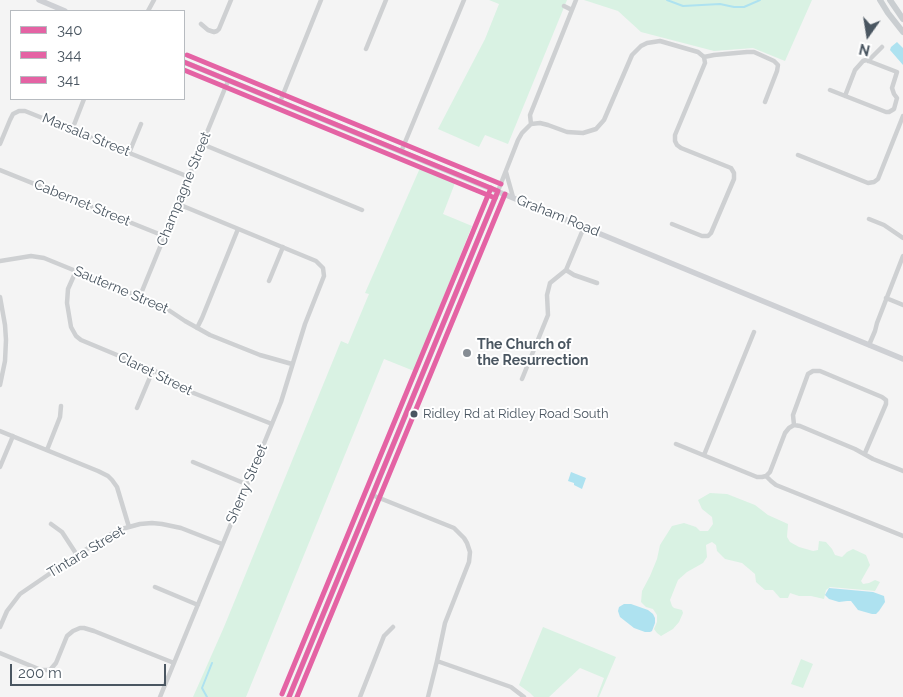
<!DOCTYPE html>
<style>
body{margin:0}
#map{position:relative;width:903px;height:697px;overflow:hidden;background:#f4f4f4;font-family:Raleway,sans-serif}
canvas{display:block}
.legend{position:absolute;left:10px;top:10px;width:175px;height:90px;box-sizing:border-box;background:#fff;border:1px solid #b7bbc0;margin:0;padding:6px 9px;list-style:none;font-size:15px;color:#4a5661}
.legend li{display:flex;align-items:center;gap:10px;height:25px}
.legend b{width:25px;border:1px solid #b7bbc0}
.north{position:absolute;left:843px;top:10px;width:50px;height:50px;-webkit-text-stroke:4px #fff;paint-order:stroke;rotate:193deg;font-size:14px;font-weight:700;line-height:20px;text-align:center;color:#4a5661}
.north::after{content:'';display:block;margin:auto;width:18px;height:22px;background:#4a5661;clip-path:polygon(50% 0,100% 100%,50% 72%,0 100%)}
.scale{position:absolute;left:10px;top:664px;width:156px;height:22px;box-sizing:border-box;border:2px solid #4a5661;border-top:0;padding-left:6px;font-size:15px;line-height:18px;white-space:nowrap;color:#4a5661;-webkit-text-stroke:4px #fff;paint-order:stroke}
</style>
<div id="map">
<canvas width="903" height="697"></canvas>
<ul class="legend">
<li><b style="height:6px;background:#e463a4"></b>340</li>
<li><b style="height:6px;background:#e463a4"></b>344</li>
<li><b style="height:6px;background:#e463a4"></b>341</li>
</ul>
<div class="north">N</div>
<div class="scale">200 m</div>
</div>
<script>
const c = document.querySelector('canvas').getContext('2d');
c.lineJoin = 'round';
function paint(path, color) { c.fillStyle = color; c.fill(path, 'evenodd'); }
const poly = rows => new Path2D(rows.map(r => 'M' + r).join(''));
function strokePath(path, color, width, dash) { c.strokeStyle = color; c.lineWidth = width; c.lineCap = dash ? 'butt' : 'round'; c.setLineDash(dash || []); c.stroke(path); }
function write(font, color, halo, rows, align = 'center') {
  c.font = font + ' Raleway,sans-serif'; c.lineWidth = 4; c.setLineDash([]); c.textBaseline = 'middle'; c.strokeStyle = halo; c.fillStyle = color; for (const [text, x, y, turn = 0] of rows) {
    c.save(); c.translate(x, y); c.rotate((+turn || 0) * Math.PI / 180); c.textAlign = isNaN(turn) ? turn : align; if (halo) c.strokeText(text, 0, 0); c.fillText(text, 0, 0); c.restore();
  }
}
paint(poly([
 [489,0,567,0,508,144,485,135,479,147,438,129,485,39,499,4],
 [584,0,812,0,785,61,753,48,714,51,641,32,618,11],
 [420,168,455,183,443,214,472,226,414,371,384,359,246,697,193,697,224,627,341,341,348,344,369,294,365,293],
 [710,493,727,494,755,505,768,515,788,524,787,537,790,542,799,547,813,551,818,550,819,541,826,542,832,549,835,555,842,557,847,552,853,549,866,555,870,565,861,581,863,584,869,583,875,580,880,582,875,591,830,587,826,590,824,599,811,596,799,596,790,593,788,598,780,598,773,590,765,590,756,582,755,574,742,563,725,559,717,551,716,545,712,542,706,545,707,557,703,563,687,572,678,580,670,600,672,606,674,608,682,610,683,613,679,622,673,629,661,636,657,633,654,629,657,622,657,615,653,609,646,607,641,602,642,591,650,576,657,559,660,545,672,526,684,523,696,527,700,531,708,531,713,524,712,517,702,509,698,500],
 [543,627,616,657,599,697,597,697,604,678,580,668,549,697,534,697,530,693,519,685],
 [801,659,813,664,803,688,791,684]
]), '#d9f2e3');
paint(poly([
 [897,42,903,48,903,65,890,50,891,47],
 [571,472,586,478,582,489,574,485,574,483,568,481],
 [829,588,873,592,884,596,885,602,879,611,876,614,872,614,858,610,851,601,847,601,839,602,829,599,825,595],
 [624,604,631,604,648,610,653,614,655,618,655,623,652,631,650,632,645,632,634,628,620,617,618,611,619,607]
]), '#aee2f0');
strokePath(poly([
 [667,0,683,6,720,4,734,7,744,7,760,0],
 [207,697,202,688,212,663]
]), '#aee2f0', 2);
strokePath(poly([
 [564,6,572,10],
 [148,11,154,0],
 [201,24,208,30,214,32,217,31,219,29,231,0],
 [366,49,386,0],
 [704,57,714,55,747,52,754,52,774,61,778,65,777,71,765,102],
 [868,61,882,47],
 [830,90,886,112,889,112,894,109,897,98,894,94,892,88,897,72,866,60,863,61,855,70,845,96],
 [280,102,321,0],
 [531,124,540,123,548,125,567,132,583,133,596,129,604,120,632,55,641,46,647,43,660,41,698,52,704,57,705,63,675,135,675,141,677,145,681,148,731,168,734,173,734,179,711,233,708,236,702,236,672,224],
 [72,130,84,99],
 [0,144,10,120,13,114,19,111,25,111,189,177],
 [202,144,362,210],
 [401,152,464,0],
 [129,153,141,124],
 [798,155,868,183,874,182,878,179,903,116],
 [0,170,164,236],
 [506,172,513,197],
 [498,191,518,140,522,133,531,124,530,115,576,0],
 [869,219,884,225,903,238],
 [0,261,31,256,44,258,164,307,185,321,210,335,260,355,292,364],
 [566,270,574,275,597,283],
 [76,271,68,289,67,303,71,327,76,336,81,340,153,370,191,392,272,424],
 [269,281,283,247],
 [140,296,228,81],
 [0,297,5,325,6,340,5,361,0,385],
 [886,298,903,305],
 [197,328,202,318,238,229],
 [869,345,875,331,877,323,903,256],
 [522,379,548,315,547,295,550,283,566,270,584,227],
 [137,408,153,370],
 [794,425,793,415,808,374,813,371,820,371,882,397,886,400,886,404,865,453],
 [0,431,98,471,108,476,112,480,117,487,129,527],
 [676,444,757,477,762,477,766,476,770,472,785,433,789,428,794,425,800,426,855,449,873,459,903,471],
 [47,450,60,417,61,406],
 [704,455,754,332],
 [193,462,246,484],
 [0,467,13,436],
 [766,476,771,481,776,485,903,536],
 [372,495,454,528,464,538,467,543,470,552,469,562,445,623,437,661,428,697],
 [51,524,62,532,77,555],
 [155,587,198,605],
 [0,627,7,611,20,594,77,555,118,530,140,524,152,523,162,524,181,528,222,544],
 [0,653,41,670,50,670,56,663,67,636,73,631,80,628,84,628,94,631,174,663],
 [437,661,511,687,524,697],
 [160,697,281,402,305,324,324,276,323,268,316,261,178,204],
 [360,697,384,636,393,627]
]), '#ced0d2', 4.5);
strokePath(poly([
 [39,0,65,11],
 [184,62,903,359],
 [289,697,498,191]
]), '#ced0d4', 5.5);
strokePath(poly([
 [880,0,888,13,903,32],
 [890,0,903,19]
]), '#caced1', 6);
strokePath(poly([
 [184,62,498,191],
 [289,697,498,191]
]), '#e463a4', 5);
strokePath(poly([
 [184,70,495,198],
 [297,697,505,194]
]), '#e463a4', 5);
strokePath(poly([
 [187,55,501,184],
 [282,694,491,188]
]), '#e463a4', 5);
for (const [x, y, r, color] of [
 [467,353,5,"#868d94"],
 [414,414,4.5,"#4a5661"]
]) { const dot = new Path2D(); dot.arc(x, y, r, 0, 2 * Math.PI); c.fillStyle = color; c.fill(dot); strokePath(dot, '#fff', 2); }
write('13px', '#4a5661', '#fff', [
 ["Ridley Rd at Ridley Road South",423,414]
], 'left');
write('14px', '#4a5661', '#fff', [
 ["Marsala Street",86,135,22],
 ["Champagne Street",184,189,-68],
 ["Cabernet Street",82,203,22],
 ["Graham Road",558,216,22],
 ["Sauterne Street",121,290,23],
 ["Claret Street",155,374,26],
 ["Sherry Street",247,484,-67],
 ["Tintara Street",86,552,-31]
]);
write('bold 14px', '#4a5661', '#fff', [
 ["The Church of",477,345],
 ["the Resurrection",477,361]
], 'left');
</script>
